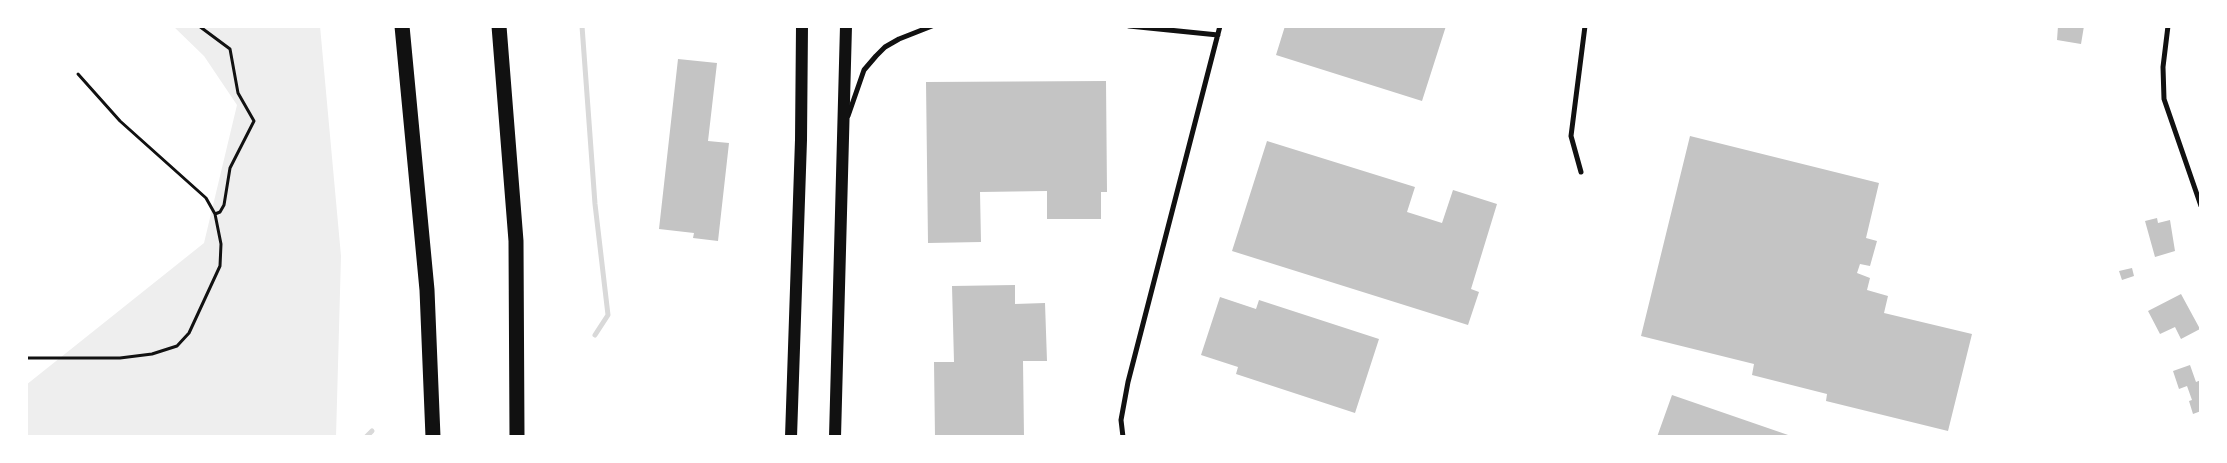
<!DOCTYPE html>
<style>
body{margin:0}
#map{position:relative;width:2227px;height:463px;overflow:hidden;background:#fff;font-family:"Libre Baskerville",serif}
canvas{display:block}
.frame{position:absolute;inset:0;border:28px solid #fff;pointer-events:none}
</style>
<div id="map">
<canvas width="2227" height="463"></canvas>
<div class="frame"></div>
</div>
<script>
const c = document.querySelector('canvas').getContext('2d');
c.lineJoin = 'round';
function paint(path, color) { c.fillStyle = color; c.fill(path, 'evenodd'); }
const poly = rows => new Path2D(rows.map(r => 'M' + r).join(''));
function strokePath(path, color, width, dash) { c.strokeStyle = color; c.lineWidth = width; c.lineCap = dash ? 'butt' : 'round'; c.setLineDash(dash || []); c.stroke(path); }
paint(poly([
 [173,26,320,26,341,256,336,437,26,437,26,385,204,243,237,105,204,56]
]), '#eee');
strokePath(poly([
 [582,26,595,204,608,315,595,335],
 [366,437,372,431]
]), '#d9d9d9', 5);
paint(poly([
 [1285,26,1446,26,1422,101,1276,55],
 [2058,26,2084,26,2081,44,2057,40],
 [678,59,717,63,708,141,729,143,718,241,693,238,694,233,659,229],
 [1106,81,1107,192,1101,192,1101,219,1047,219,1047,191,980,192,981,242,928,243,926,82],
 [1690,136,1879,183,1866,238,1877,241,1870,266,1860,264,1857,273,1870,278,1867,290,1888,296,1884,313,1972,334,1948,431,1826,401,1827,394,1752,375,1754,364,1641,336],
 [1267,141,1415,187,1407,212,1442,223,1453,190,1497,204,1471,289,1479,292,1468,325,1232,251],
 [2157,218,2158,223,2170,220,2175,251,2155,257,2145,221],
 [2132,268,2134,276,2122,280,2119,271],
 [1015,285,1015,304,1045,303,1047,361,1023,361,1024,437,935,437,934,362,954,362,952,286],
 [2181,294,2200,329,2181,339,2175,327,2160,334,2148,311],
 [1220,297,1256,309,1259,300,1379,339,1355,413,1236,374,1238,367,1201,355],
 [2190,365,2196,382,2201,380,2201,411,2193,414,2189,401,2192,400,2187,386,2179,389,2173,371],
 [1672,395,1791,436,1791,437,1657,437]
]), '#c4c4c4');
strokePath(poly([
 [199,26,230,49,238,93,254,121,230,168,224,205,220,212,215,214],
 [26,358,120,358,152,354,177,346,189,333,220,266,221,244,215,214,206,198,120,121,78,74]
]), '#111', 3);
strokePath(poly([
 [1129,26,1218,35],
 [2168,26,2163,67,2164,99,2201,206],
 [848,116,864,70,876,56,885,47,899,39,932,26],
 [1581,172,1571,136,1585,26],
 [1123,437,1121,420,1128,382,1220,26]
]), '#111', 5);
strokePath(poly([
 [791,437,801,140,802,26],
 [835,437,846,26]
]), '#111', 12);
strokePath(poly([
 [402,26,427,290,433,437],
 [499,26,516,241,517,437]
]), '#111', 15);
</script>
